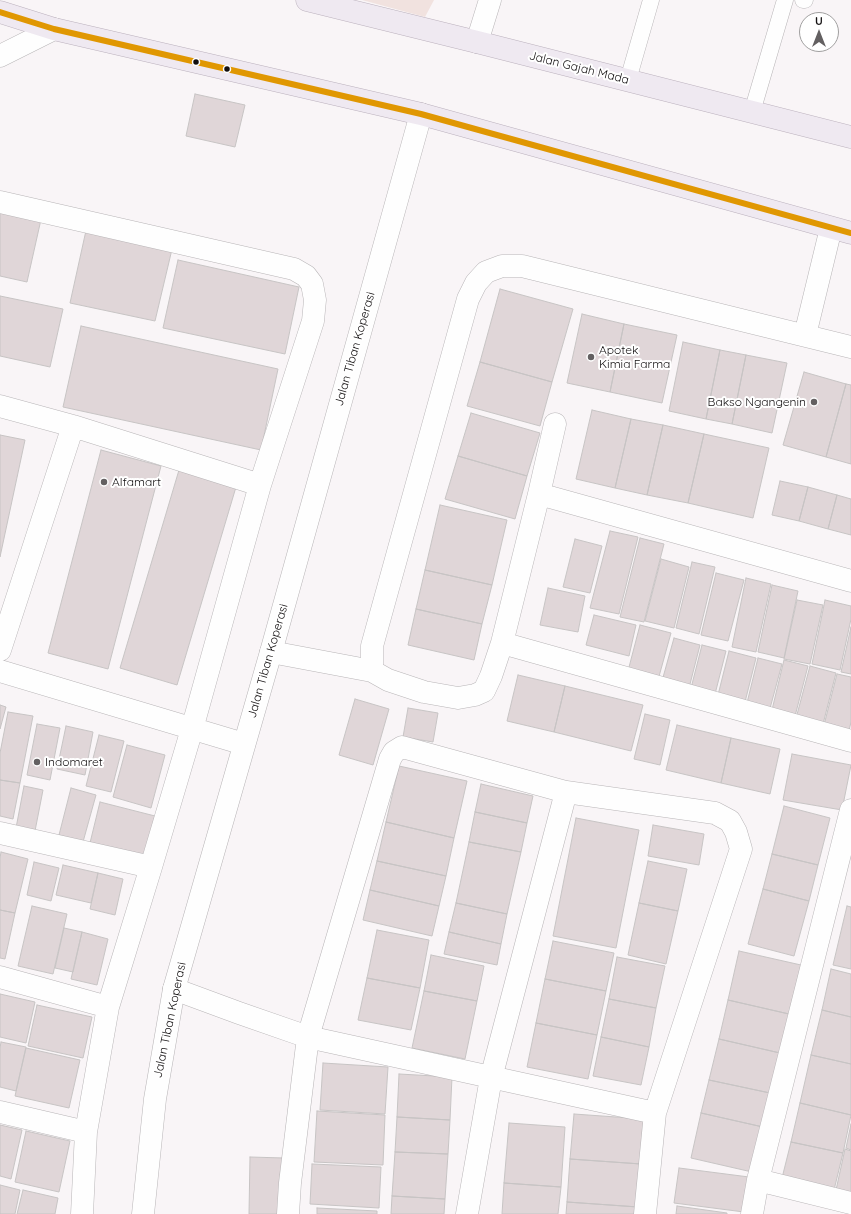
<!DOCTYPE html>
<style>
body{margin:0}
#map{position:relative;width:851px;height:1214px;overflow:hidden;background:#f9f5f7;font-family:Quicksand,sans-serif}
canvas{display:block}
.north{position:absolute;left:799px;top:12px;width:40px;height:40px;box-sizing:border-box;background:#fff;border:1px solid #a09f9f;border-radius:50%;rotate:0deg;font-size:11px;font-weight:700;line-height:16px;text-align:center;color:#120f10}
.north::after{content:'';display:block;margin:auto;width:14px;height:18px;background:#636061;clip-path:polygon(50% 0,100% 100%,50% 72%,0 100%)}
</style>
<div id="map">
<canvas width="851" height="1214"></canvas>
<div class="north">U</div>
</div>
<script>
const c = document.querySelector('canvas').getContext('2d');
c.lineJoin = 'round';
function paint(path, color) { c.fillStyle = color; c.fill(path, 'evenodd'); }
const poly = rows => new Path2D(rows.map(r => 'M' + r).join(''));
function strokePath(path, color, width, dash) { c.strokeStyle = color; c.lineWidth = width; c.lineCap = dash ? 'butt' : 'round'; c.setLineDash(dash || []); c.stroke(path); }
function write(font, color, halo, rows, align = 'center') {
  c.font = font + ' Quicksand,sans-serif'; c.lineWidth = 4; c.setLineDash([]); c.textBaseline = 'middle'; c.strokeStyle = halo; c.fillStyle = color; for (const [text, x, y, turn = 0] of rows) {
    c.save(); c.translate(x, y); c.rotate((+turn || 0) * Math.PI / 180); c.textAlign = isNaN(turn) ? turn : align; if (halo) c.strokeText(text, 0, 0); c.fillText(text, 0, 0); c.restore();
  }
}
paint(poly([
 [362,0,434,0,425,17]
]), '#f1e2df');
const building = poly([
 [195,94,245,105,235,147,186,136,195,94],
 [0,206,42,215,27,282,0,276,0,206],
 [87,226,173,245,155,321,70,303,87,226],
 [178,260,299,287,285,354,163,328,178,260],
 [500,289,573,309,552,382,480,362,500,289],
 [0,296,63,309,50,367,0,356,0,296],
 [582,314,624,324,610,392,567,383,582,314],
 [624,324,677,335,662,403,610,392,624,324],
 [81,326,278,369,261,450,63,407,81,326],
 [683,342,720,350,706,419,669,411,683,342],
 [720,350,746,355,732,424,706,419,720,350],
 [746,355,787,363,772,433,732,424,746,355],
 [480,362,552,382,540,426,467,406,480,362],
 [804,372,846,384,826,457,783,445,804,372],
 [846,384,851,385,851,464,826,457,846,384],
 [592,410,631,419,615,488,576,479,592,410],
 [471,413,540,433,527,476,458,456,471,413],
 [631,419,663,425,647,495,615,488,631,419],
 [663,425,704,434,688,503,647,495,663,425],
 [704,434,769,448,753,518,688,503,704,434],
 [0,435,25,440,0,557,0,435],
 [101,450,161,466,108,669,48,653,101,450],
 [458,456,527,476,515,519,445,499,458,456],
 [179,470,236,487,177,685,120,668,179,470],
 [780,481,808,487,799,521,772,515,780,481],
 [808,487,837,495,828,529,799,521,808,487],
 [837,495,851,499,851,535,828,529,837,495],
 [440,505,507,520,492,585,425,570,440,505],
 [610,531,638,537,619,614,590,608,610,531],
 [640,538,664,544,644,622,620,617,640,538],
 [575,539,602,546,590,593,563,587,575,539],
 [661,559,689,567,674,628,645,621,661,559],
 [692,562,715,567,699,634,676,628,692,562],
 [425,570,492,585,482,624,416,609,425,570],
 [716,573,744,580,728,641,701,635,716,573],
 [746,578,771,584,756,652,732,647,746,578],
 [772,585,798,591,784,658,758,652,772,585],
 [548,588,585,596,578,632,540,625,548,588],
 [797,600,823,605,810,664,784,659,797,600],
 [825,600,851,606,851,619,840,670,812,664,825,600],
 [416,609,482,624,474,660,408,645,416,609],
 [594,615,636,625,629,656,586,645,594,615],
 [640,625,671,633,658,680,628,671,640,625],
 [851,627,851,674,841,672,851,627],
 [674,638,700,645,689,688,662,681,674,638],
 [702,645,726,651,714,698,690,692,702,645],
 [729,651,756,658,744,706,717,699,729,651],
 [758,658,782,664,769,712,746,707,758,658],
 [784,660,808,666,794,720,771,714,784,660],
 [810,666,836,673,822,728,795,722,810,666],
 [837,674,851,677,851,722,848,735,823,729,837,674],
 [518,675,565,686,554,732,507,721,518,675],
 [565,686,643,705,631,751,554,732,565,686],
 [355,699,389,709,373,765,339,755,355,699],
 [0,705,6,707,0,729,0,705],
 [408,708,438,713,433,742,403,737,408,708],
 [8,712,33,716,20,783,0,780,0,753,8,712],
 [645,714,670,720,660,765,634,759,645,714],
 [37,724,60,728,50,780,27,775,37,724],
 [677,725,731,738,721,783,666,770,677,725],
 [66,726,93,732,85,775,57,769,66,726],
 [99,735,124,741,111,792,86,786,99,735],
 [731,738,780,749,770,794,721,783,731,738],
 [127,745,165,755,151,808,113,797,127,745],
 [792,754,851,765,842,810,783,800,792,754],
 [399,766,467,781,454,838,386,822,399,766],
 [0,780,20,783,13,819,0,816,0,780],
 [481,784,533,796,527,823,475,812,481,784],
 [24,786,43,790,35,831,16,828,24,786],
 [71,788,96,795,83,842,59,835,71,788],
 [100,802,155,816,143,860,89,847,100,802],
 [784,806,830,818,818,865,772,854,784,806],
 [475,812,527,823,521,852,469,842,475,812],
 [576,818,639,830,616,948,553,936,576,818],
 [386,822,454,838,446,876,377,861,386,822],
 [653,825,704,834,699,865,648,856,653,825],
 [469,842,521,852,507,914,456,903,469,842],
 [1,852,28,859,15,913,0,910,0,858,1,852],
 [772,854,818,865,809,901,763,889,772,854],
 [377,861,446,876,439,906,370,890,377,861],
 [648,861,687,869,678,911,639,903,648,861],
 [34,862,59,868,51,901,27,895,34,862],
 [63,865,98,873,91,903,56,895,63,865],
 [98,873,123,879,115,915,90,909,98,873],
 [763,889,809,901,794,956,748,944,763,889],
 [370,890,439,906,432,936,363,920,370,890],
 [456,903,507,914,501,944,449,932,456,903],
 [639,903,678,911,666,964,628,955,639,903],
 [32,906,67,914,53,974,18,966,32,906],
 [847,906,851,907,851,969,833,965,847,906],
 [0,910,15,913,5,959,0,958,0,910],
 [64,928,82,932,73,972,55,968,64,928],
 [377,930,429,940,420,988,367,978,377,930],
 [82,932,108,939,97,985,71,979,82,932],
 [449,932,501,944,497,965,444,954,449,932],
 [553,941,614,953,606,991,545,979,553,941],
 [739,951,801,965,789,1014,728,1000,739,951],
 [431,955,484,966,477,1001,424,991,431,955],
 [617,957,665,966,656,1008,609,999,617,957],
 [831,969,851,974,851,1017,822,1010,831,969],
 [367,978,420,988,411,1030,358,1020,367,978],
 [545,979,606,991,597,1035,536,1023,545,979],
 [424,991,477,1001,465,1059,412,1048,424,991],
 [0,994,35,1002,26,1043,0,1037,0,994],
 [609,999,656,1008,649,1047,601,1037,609,999],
 [728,1000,789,1014,780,1053,719,1039,728,1000],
 [37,1005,92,1017,83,1058,28,1046,37,1005],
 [822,1010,851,1017,851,1064,811,1055,822,1010],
 [536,1023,597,1035,588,1079,527,1067,536,1023],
 [601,1037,649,1047,641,1085,593,1076,601,1037],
 [719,1039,780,1053,770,1093,709,1080,719,1039],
 [1,1042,26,1047,16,1091,0,1087,0,1048,1,1042],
 [26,1048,80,1060,69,1108,15,1096,26,1048],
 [811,1055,851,1064,851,1115,800,1103,811,1055],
 [323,1063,388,1067,385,1114,320,1110,323,1063],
 [399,1074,452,1077,450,1120,397,1117,399,1074],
 [709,1080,770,1093,763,1127,701,1113,709,1080],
 [800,1103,851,1115,843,1153,791,1142,800,1103],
 [317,1111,385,1115,383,1165,314,1162,317,1111],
 [701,1113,763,1127,752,1172,691,1158,701,1113],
 [574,1114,644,1119,641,1164,570,1159,574,1114],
 [397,1117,450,1120,448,1154,395,1152,397,1117],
 [509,1123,565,1127,561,1187,504,1183,509,1123],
 [851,1124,851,1150,846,1148,851,1124],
 [0,1125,22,1130,11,1179,0,1176,0,1125],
 [26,1131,70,1141,59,1192,15,1182,26,1131],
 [791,1142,843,1153,834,1190,782,1178,791,1142],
 [845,1149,851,1151,851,1194,836,1190,845,1149],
 [395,1152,448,1154,445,1199,392,1196,395,1152],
 [250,1157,284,1158,282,1214,249,1214,250,1157],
 [570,1159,641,1164,638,1207,567,1202,570,1159],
 [312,1164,381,1167,379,1208,310,1204,312,1164],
 [679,1168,749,1177,744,1212,674,1203,679,1168],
 [504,1183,561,1187,558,1214,502,1214,504,1183],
 [0,1185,20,1190,15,1214,0,1214,0,1185],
 [23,1190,58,1198,55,1214,17,1214,23,1190],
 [392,1196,445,1199,444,1214,391,1214,392,1196],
 [567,1202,638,1207,637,1214,566,1214,567,1202],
 [677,1206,727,1213,727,1214,676,1214,677,1206],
 [317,1208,377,1211,377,1214,317,1214,317,1208]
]);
paint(building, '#e0d6d8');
strokePath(building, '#c7c4c4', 1);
const service = poly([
 [803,0,805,0],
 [628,80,651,0],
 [752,112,785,0]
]);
const minor = poly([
 [0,56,54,29],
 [0,202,294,269,306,276,312,284,315,300,313,321,260,485,192,729,151,867,108,1007,86,1132,82,1214],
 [805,335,831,228],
 [0,406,73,426,260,485],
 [555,424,539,494,502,643,491,676,484,691,475,695,458,698,424,692,388,680,372,671,372,646,468,299,476,283,486,272,502,266,522,266,851,347],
 [539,494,851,581],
 [502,643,851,741],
 [0,650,73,426],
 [271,652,372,671],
 [0,671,244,744],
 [0,833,151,867],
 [0,977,108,1007],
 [174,989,239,1013,308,1037,655,1113],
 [0,1112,86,1132],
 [758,1180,851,1203],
 [288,1214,290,1183,308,1037,390,759,394,752,402,747,566,792,715,813,730,821,736,832,741,849,655,1113,645,1214],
 [467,1214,491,1078,566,792],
 [752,1214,758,1180,851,810]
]);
const tertiary = poly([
 [477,42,490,0],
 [143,1214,155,1099,174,989,271,652,421,114]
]);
const trunk = poly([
 [307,0,477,42,851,137],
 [0,12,54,29,421,114,851,233]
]);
strokePath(service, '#b8b5b7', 17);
strokePath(minor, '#b8b5b7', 23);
strokePath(tertiary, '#b8b5b7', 23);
strokePath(trunk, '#bbb1bd', 23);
strokePath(service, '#fefefe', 16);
strokePath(minor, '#fefefe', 22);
strokePath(tertiary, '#fefefe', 22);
strokePath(trunk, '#efe9f1', 22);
strokePath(poly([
 [0,12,54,29,421,114,851,233]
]), '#e09702', 6);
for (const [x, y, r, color] of [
 [196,62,3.5,"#120f10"],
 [227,69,3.5,"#120f10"],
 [591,357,4,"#636061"],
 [814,402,4,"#636061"],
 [104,482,4,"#636061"],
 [37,762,4,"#636061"]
]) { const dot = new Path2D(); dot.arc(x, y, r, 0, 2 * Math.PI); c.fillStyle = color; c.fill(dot); strokePath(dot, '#fff', 1.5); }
write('12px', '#120f10', '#fff', [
 ["Jalan Gajah Mada",579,68,14],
 ["Jalan Tiban Koperasi",355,349,-74],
 ["Jalan Tiban Koperasi",268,661,-74],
 ["Jalan Tiban Koperasi",170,1020,-78]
]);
write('12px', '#120f10', '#fff', [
 ["Apotek",599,350],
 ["Kimia Farma",599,364],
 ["Bakso Ngangenin",806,402,"right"],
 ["Alfamart",112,482],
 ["Indomaret",45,762]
], 'left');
</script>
